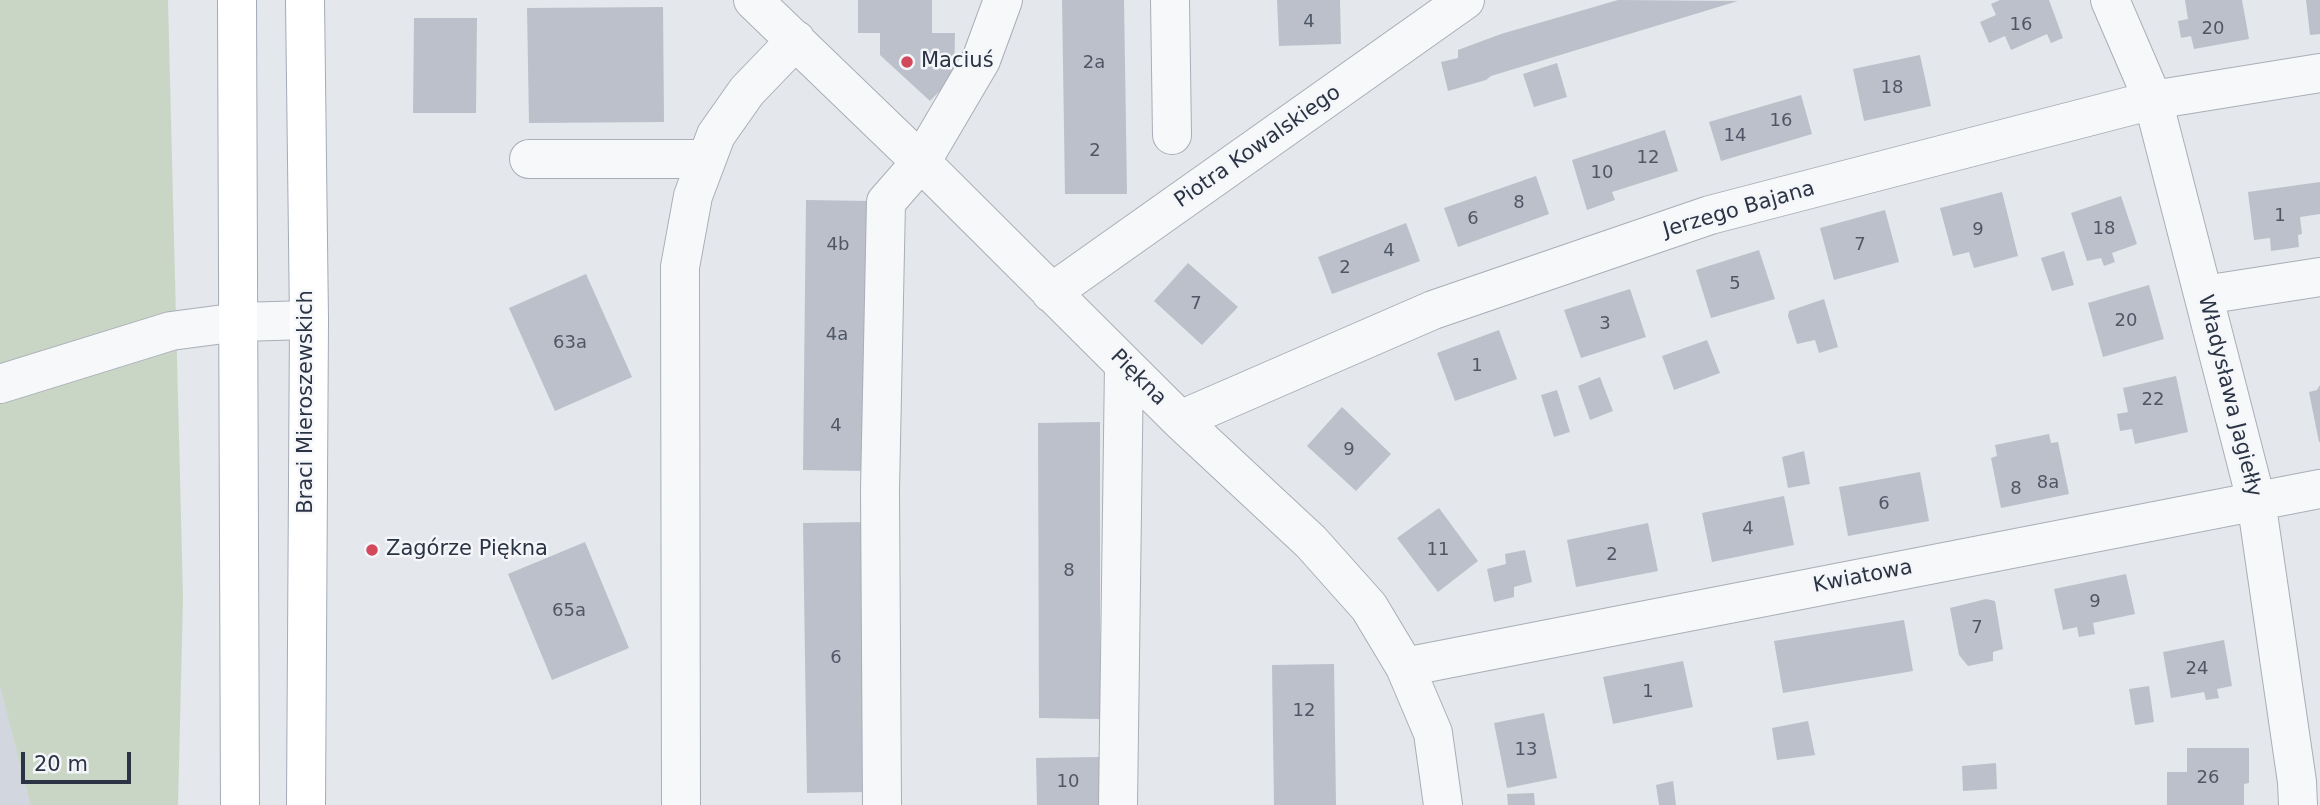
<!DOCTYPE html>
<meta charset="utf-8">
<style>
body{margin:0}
#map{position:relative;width:2320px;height:805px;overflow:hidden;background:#e4e7ec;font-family:"DejaVu Sans",sans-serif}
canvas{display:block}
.scale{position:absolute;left:21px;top:752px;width:110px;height:32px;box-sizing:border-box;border:4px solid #2b3445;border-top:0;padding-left:9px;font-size:21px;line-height:24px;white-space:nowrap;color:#2b3445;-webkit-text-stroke:5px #f4f6f9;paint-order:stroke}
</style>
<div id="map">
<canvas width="2320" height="805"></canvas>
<div class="scale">20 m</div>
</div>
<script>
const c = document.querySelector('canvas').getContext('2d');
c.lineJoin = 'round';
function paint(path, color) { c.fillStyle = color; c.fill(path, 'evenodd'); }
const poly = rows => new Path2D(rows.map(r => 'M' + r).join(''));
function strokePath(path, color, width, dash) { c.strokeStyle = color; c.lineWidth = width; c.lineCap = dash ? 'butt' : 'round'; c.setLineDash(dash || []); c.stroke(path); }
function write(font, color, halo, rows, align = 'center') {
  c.font = font + ' "DejaVu Sans",sans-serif'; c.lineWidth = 5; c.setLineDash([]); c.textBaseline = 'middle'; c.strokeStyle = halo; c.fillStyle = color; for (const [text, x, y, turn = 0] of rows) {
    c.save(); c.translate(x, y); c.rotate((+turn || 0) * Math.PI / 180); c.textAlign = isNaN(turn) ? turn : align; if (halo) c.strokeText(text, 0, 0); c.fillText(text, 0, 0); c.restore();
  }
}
paint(poly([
 [0,687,31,803,31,805,0,805]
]), '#d2d6de');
paint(poly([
 [0,0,168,0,183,597,178,805,31,805,0,687]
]), '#c9d6c5');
paint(poly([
 [858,0,932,0,932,33,955,33,954,76,930,101,880,55,880,33,858,33],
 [1062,0,1124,0,1127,194,1065,194],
 [1277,0,1340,0,1341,44,1279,46],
 [1618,0,1738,1,1491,76,1486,80,1448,91,1441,62,1458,58,1458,50,1501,34],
 [2000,0,2049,0,2063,38,2051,43,2047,34,2011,50,2005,36,1989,43,1980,22,1996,15,1991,4],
 [2185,0,2242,0,2249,39,2194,49,2191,36,2181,38,2178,21,2188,19],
 [2306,0,2320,0,2320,34,2310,35],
 [663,7,664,122,529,123,527,8],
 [414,18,477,18,476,113,413,113],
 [1920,55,1931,106,1864,121,1853,69],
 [1557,63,1567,97,1534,107,1523,74],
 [1801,95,1812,134,1721,161,1709,122],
 [1665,130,1678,171,1612,192,1615,200,1587,210,1572,160],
 [1536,176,1549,214,1458,247,1444,208],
 [2320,182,2320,214,2300,217,2302,234,2298,235,2299,247,2271,251,2270,238,2254,240,2248,192],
 [2002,192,2018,256,1974,268,1969,252,1953,256,1940,208],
 [2121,196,2137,244,2112,253,2115,262,2104,266,2101,258,2087,261,2071,213],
 [806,200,871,201,867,471,803,470],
 [1885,210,1899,262,1834,280,1820,228],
 [1406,223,1420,261,1332,294,1318,257],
 [1759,250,1775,299,1711,318,1696,270],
 [2064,251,2074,285,2052,291,2041,258],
 [1188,263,1238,307,1202,345,1154,301],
 [586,274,632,377,555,411,509,308],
 [2149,285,2164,339,2103,357,2088,303],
 [1630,289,1646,337,1581,358,1564,310],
 [1824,299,1838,347,1819,353,1815,340,1797,344,1788,316,1789,311],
 [1499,330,1517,379,1455,401,1437,353],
 [1707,340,1720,373,1674,390,1662,356],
 [2176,376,2188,432,2135,444,2132,429,2120,431,2117,414,2128,412,2123,388],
 [1600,377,1613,411,1590,420,1578,386],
 [2320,385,2320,442,2319,442,2309,392,2317,390],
 [1557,390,1570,432,1554,437,1541,395],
 [1342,407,1391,454,1356,491,1307,446],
 [1100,422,1100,719,1039,718,1038,423],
 [2049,434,2051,443,2058,442,2069,494,2001,508,1991,458,1997,456,1995,445],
 [1804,451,1810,484,1788,488,1782,457],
 [1920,472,1929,521,1848,536,1839,487],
 [1784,496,1794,545,1712,562,1702,513],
 [1439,508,1478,561,1438,592,1397,538],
 [866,522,869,792,807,793,803,523],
 [1648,523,1658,571,1576,587,1567,540],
 [585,542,629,648,552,680,508,574],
 [1525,550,1532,582,1514,587,1514,597,1494,602,1487,569,1506,564,1505,554],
 [2126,574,2135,614,2093,623,2095,634,2079,637,2077,627,2063,630,2054,589],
 [1986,599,1995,601,2003,649,1993,652,1993,661,1968,666,1959,655,1950,608],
 [1904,620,1913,671,1783,693,1774,641],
 [2224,640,2232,686,2217,689,2219,698,2206,700,2204,692,2171,698,2163,652],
 [1683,661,1693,707,1613,724,1603,677],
 [1334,664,1336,805,1274,805,1272,665],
 [2149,686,2154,722,2135,725,2129,689],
 [1544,713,1557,778,1507,788,1494,723],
 [1808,721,1815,755,1777,760,1772,728],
 [2187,748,2249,748,2249,783,2244,784,2244,805,2167,805,2167,772,2187,772],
 [1099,757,1099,805,1037,805,1036,758],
 [1996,763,1997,789,1963,791,1962,766],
 [1673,781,1676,805,1659,805,1656,785],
 [1534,793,1535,805,1508,805,1507,794]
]), '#bbc0ca');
const minor = poly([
 [753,0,921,162,1180,420,1311,542,1369,607,1405,667,1433,733,1443,805],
 [1170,0,1172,135],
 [2110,0,2153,100,2256,500,2297,782,2298,805],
 [529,159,707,159],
 [1051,293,1465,0],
 [2204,295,2320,277],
 [0,384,171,331,239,322,309,320],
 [1180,420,1433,310,1710,215,2153,100,2320,73],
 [1405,667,2320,489],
 [681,805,680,267,693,196,716,135,747,91,796,40],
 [882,805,880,490,886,202,921,162,981,60,1003,0],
 [1118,805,1124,364]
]);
const major = poly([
 [237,0,240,805],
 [305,0,309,320,306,805]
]);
strokePath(minor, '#a9aeb7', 40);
strokePath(major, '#a3abb8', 40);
strokePath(minor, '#f7f8fa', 38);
strokePath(major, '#fff', 38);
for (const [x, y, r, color] of [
 [907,62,7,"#d1495b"],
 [372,550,7,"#d1495b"]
]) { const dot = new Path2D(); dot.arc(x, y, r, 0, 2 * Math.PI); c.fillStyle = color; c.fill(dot); strokePath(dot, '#f4f6f9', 2.5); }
write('18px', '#4f5766', null, [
 ["4",1309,22],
 ["16",2021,25],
 ["20",2213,29],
 ["2a",1094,63],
 ["18",1892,88],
 ["16",1781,121],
 ["14",1735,136],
 ["2",1095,151],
 ["12",1648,158],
 ["10",1602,173],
 ["8",1519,203],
 ["1",2280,216],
 ["6",1473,219],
 ["18",2104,229],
 ["9",1978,230],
 ["4b",838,245],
 ["7",1860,245],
 ["4",1389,251],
 ["2",1345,268],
 ["5",1735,284],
 ["7",1196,304],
 ["20",2126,321],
 ["3",1605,324],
 ["4a",837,335],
 ["63a",570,343],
 ["1",1477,366],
 ["22",2153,400],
 ["4",836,426],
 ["9",1349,450],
 ["8a",2048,483],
 ["8",2016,489],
 ["6",1884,504],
 ["4",1748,529],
 ["11",1438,550],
 ["2",1612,555],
 ["8",1069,571],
 ["9",2095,602],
 ["65a",569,611],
 ["7",1977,628],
 ["6",836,658],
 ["24",2197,669],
 ["1",1648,692],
 ["12",1304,711],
 ["13",1526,750],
 ["26",2208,778],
 ["10",1068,782]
]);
write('21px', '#2b3445', '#f4f6f9', [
 ["Maciuś",921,62],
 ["Zagórze Piękna",386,550]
], 'left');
write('21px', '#2b3445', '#f4f6f9', [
 ["Piotra Kowalskiego",1258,147,-35],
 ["Jerzego Bajana",1739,210,-16],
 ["Piękna",1138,378,45],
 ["Władysława Jagiełły",2229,396,76],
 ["Braci Mieroszewskich",307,402,-90],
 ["Kwiatowa",1863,577,-11]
]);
</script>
